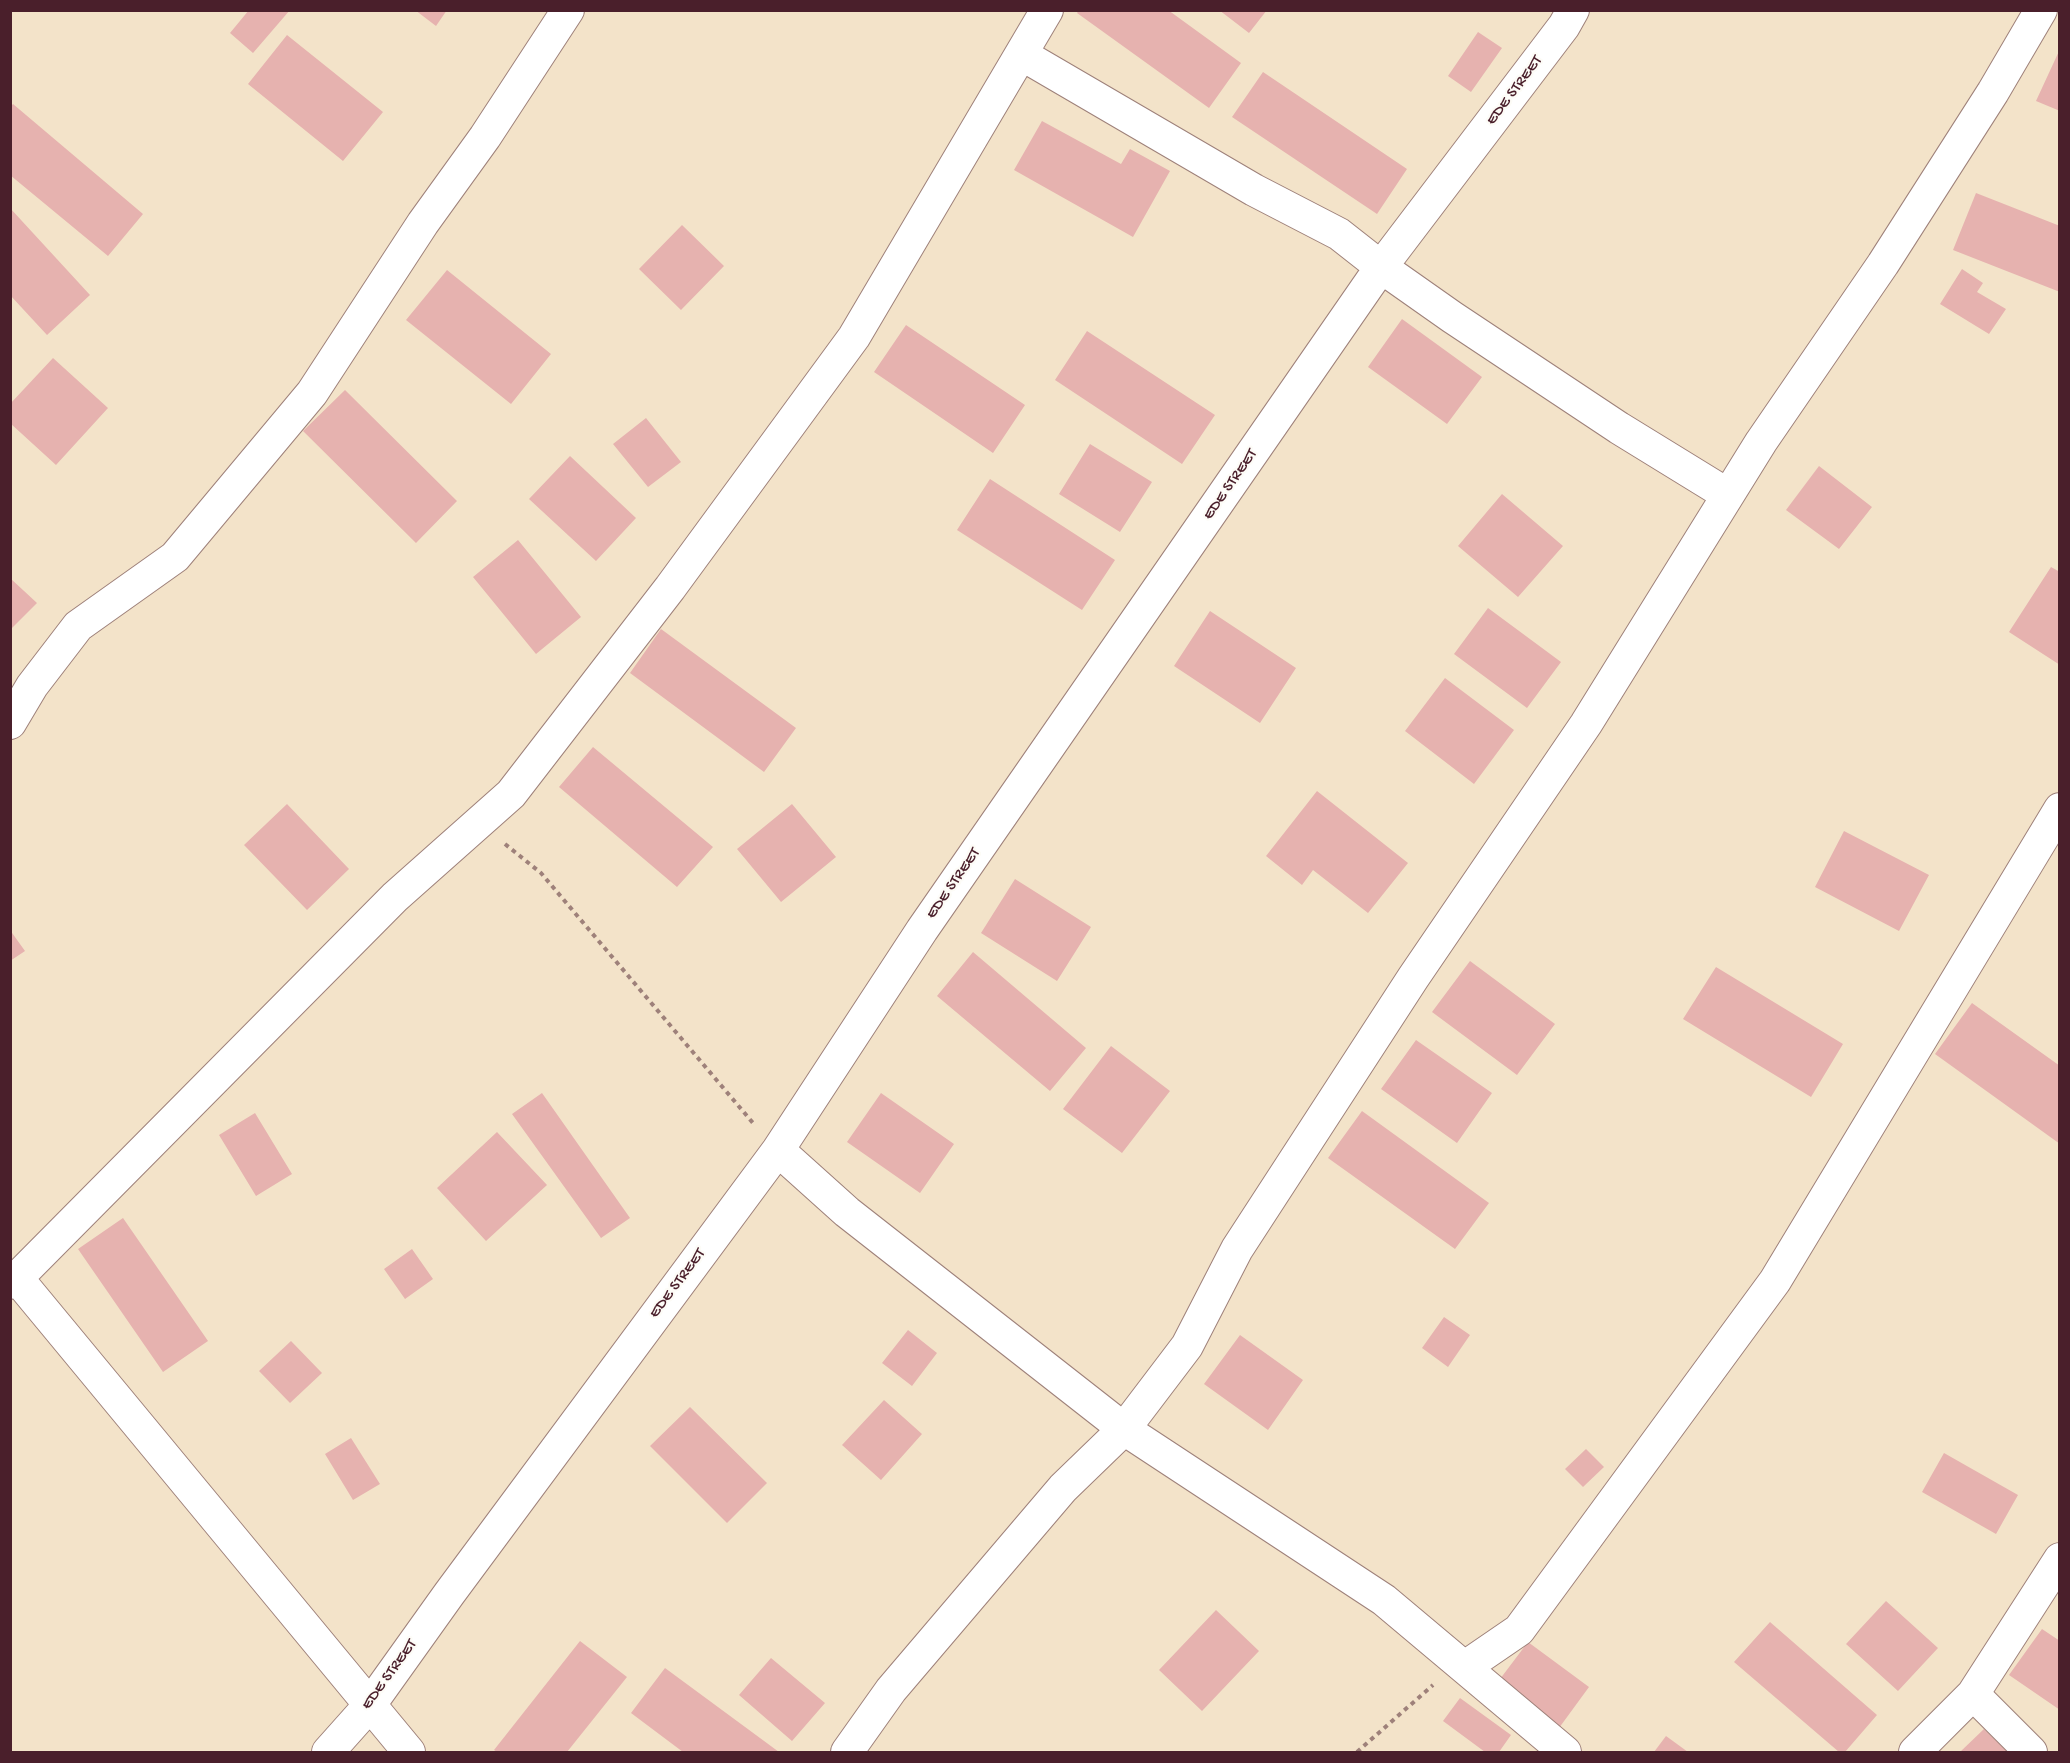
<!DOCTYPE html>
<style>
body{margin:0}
#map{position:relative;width:2070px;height:1763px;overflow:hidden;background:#f3e3c9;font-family:"Gochi Hand",sans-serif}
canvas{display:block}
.frame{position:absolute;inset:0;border:12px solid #4a1f2b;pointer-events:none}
</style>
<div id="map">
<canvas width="2070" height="1763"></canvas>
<div class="frame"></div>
</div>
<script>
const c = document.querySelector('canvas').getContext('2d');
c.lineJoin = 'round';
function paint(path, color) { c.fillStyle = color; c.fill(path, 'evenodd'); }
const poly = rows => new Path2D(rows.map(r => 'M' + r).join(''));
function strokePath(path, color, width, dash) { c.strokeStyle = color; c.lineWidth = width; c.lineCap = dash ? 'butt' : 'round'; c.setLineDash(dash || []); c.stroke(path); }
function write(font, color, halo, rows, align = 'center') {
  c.font = font + ' "Gochi Hand",sans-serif'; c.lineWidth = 4.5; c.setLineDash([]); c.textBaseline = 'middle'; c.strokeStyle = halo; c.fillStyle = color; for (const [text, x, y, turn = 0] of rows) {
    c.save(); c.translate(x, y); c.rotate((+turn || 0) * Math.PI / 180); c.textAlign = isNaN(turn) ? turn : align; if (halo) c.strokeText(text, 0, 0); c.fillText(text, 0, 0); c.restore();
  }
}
paint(poly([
 [249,10,290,10,253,53,230,33],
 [415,10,447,10,436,26],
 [1079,10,1168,10,1241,63,1209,108,1077,13],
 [1219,10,1267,10,1249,33],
 [1478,32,1502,48,1471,92,1448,76],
 [287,35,383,112,343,161,248,84],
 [2060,49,2060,111,2036,101],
 [1263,72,1407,169,1377,214,1232,117],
 [13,104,143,214,108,256,10,175,10,107],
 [1042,121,1121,164,1130,149,1170,171,1133,237,1014,170],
 [1976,193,2060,226,2060,292,1953,250],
 [10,208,90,295,47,335,10,295],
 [682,225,724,266,681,310,639,269],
 [1962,269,1983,283,1977,292,2006,309,1989,334,1940,304],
 [447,270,551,354,511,404,406,320],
 [1402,319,1482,377,1447,424,1368,367],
 [906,325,1025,405,993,453,874,372],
 [1087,331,1215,415,1182,464,1055,380],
 [53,358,108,408,56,465,10,423,10,404],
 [345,390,457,501,416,543,303,431],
 [646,418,681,462,648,487,613,444],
 [1090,444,1152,482,1120,532,1059,494],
 [570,456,636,518,596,561,529,499],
 [1819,466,1872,507,1839,549,1786,510],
 [990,479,1115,560,1082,610,957,530],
 [1502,494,1563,546,1518,597,1458,546],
 [518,540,581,617,536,654,473,577],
 [2051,567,2060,572,2060,665,2009,632],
 [10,578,37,603,10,630],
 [1488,608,1561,662,1527,708,1454,654],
 [1210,611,1296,668,1260,723,1174,666],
 [661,629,796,728,764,772,630,673],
 [1445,678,1514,730,1474,784,1405,731],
 [593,747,713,847,677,887,559,787],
 [1317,791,1408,863,1368,913,1313,870,1302,885,1266,856],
 [287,804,349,869,307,910,244,845],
 [792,804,836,857,781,902,737,849],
 [1844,831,1929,875,1899,931,1815,887],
 [1015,879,1091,927,1057,981,981,933],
 [10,930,25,951,10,961],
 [973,952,1086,1048,1050,1091,937,996],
 [1470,961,1555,1024,1517,1075,1432,1012],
 [1716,967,1843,1044,1811,1097,1683,1019],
 [1972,1003,2060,1066,2060,1144,1935,1054],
 [1416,1040,1492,1093,1457,1143,1381,1089],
 [1111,1046,1170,1091,1122,1153,1063,1109],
 [542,1093,630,1218,601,1238,512,1114],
 [881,1093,954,1144,920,1193,847,1142],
 [1362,1111,1489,1203,1455,1249,1328,1158],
 [255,1113,292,1174,256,1196,219,1135],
 [497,1132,547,1185,486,1241,437,1188],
 [123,1218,208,1341,163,1372,78,1249],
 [412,1249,433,1279,405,1299,384,1269],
 [1444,1317,1470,1335,1448,1367,1422,1348],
 [908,1330,937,1353,912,1386,882,1363],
 [1240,1335,1303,1380,1268,1430,1204,1384],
 [291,1341,322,1373,290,1403,259,1371],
 [884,1400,922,1434,881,1480,842,1445],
 [690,1407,767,1483,727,1523,650,1446],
 [351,1438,380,1484,353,1500,325,1454],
 [1586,1449,1604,1467,1583,1487,1565,1469],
 [1944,1453,2018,1495,1996,1534,1922,1492],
 [1886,1601,1938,1648,1898,1691,1846,1644],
 [1216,1610,1259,1651,1202,1711,1159,1670],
 [1770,1622,1877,1715,1845,1752,1839,1752,1734,1662],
 [2042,1629,2060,1641,2060,1710,2009,1675],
 [580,1641,627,1677,567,1752,497,1752,494,1750],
 [1528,1642,1589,1687,1559,1728,1497,1683],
 [771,1658,825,1703,792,1741,739,1695],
 [665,1668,779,1752,683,1752,631,1713],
 [1460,1698,1511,1735,1499,1752,1485,1752,1443,1721],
 [1984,1729,2008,1752,1960,1752],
 [1666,1736,1688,1752,1654,1752]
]), '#e6b2af');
const minor = poly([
 [1021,54,1254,190,1339,234,1381,267,1452,317,1619,428,1728,495],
 [10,723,32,686,78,626,175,557,312,393,423,223,485,137,568,10],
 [778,1150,847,1212,1124,1429,1384,1600,1565,1752],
 [17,1278,409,1752],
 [10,1283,17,1278,395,897,511,794,670,588,854,337,1047,10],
 [1465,1667,1519,1630,1775,1281,2060,809],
 [1973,1694,2031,1752],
 [328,1752,369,1706,449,1594,778,1150,922,930,1381,267,1564,26,1573,10],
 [847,1752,891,1690,1063,1488,1124,1429,1187,1346,1237,1249,1413,978,1586,724,1761,442,1883,264,1993,92,2041,10],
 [1915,1752,1973,1694,2060,1559]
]);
strokePath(minor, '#9e817a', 34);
strokePath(poly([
 [505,844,541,873,753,1123],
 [1357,1752,1433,1685]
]), '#9e817a', 4, [4.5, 4.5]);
strokePath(minor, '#fff', 32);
write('16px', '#4a1f2b', '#fdfcf7', [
 ["EDE STREET",1515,91,-53],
 ["EDE STREET",1231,485,-55],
 ["EDE STREET",954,884,-55],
 ["EDE STREET",678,1284,-53],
 ["EDE STREET",390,1675,-54]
]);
</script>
